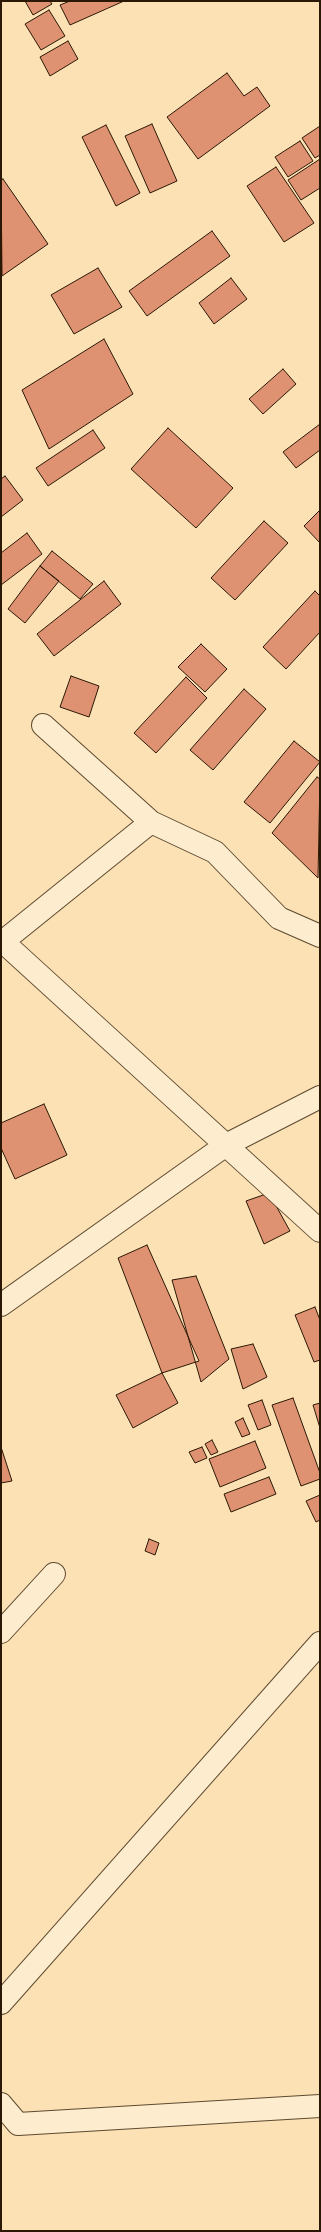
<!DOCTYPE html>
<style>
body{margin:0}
#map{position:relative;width:321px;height:2232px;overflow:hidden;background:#fce1b4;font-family:Alegreya,serif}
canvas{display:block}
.frame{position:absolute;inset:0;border:2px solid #2a1805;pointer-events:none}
</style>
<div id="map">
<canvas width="321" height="2232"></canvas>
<div class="frame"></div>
</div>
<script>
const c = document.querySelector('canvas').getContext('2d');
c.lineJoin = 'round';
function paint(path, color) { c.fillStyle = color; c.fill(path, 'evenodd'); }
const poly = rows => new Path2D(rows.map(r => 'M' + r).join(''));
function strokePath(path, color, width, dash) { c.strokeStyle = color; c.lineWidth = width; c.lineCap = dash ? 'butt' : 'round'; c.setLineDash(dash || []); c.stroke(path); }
const building = poly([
 [25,1,50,1,52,4,33,15,25,1],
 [70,1,124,1,70,25,60,5,70,1],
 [49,10,65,36,41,50,25,24,49,10],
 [68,41,78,59,50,76,40,57,68,41],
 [227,73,244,96,257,87,270,106,198,159,167,117,227,73],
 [152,124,177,181,150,193,125,136,152,124],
 [106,125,140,193,116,206,82,137,106,125],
 [320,126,320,155,315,158,302,138,320,126],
 [300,141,313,161,288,177,275,157,300,141],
 [320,159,320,188,301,200,288,180,320,159],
 [276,167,314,223,284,242,247,186,276,167],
 [3,179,48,244,2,276,1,180,3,179],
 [212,231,230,256,147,316,129,291,212,231],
 [98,268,122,307,74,334,51,295,98,268],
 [231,278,247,299,214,324,199,303,231,278],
 [104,339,133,394,49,449,22,390,104,339],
 [283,369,296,384,263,414,249,399,283,369],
 [320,424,320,450,296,468,283,452,320,424],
 [168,428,233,488,196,528,131,469,168,428],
 [93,430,105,448,48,486,36,468,93,430],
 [5,476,23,500,1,517,1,479,5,476],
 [320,510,320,543,304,526,320,510],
 [264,521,288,543,235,600,211,578,264,521],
 [27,533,42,554,1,585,1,553,27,533],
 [52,551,93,584,80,599,40,566,52,551],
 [40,566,59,581,25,623,8,609,40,566],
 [104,581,121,604,54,656,37,634,104,581],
 [315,591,320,596,320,632,286,669,263,647,315,591],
 [201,644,227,669,205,692,178,667,201,644],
 [71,676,99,686,89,717,60,707,71,676],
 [186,677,207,698,156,753,134,733,186,677],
 [244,689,266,709,213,770,190,750,244,689],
 [294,741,320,762,270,823,244,802,294,741],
 [317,777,320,779,318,878,272,833,317,777],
 [44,1104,67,1155,15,1179,1,1148,1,1123,44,1104],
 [269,1193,290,1231,264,1244,246,1201,269,1193],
 [147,1245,199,1361,162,1373,118,1258,147,1245],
 [196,1276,229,1359,201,1382,172,1280,196,1276],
 [315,1307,320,1320,320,1360,314,1362,295,1315,315,1307],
 [253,1344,267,1377,243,1389,231,1349,253,1344],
 [162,1373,178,1403,133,1428,116,1395,162,1373],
 [293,1398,320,1473,320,1479,301,1486,272,1405,293,1398],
 [262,1400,271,1425,258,1430,248,1405,262,1400],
 [320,1403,320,1428,313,1405,320,1403],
 [243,1418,250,1434,242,1437,235,1422,243,1418],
 [212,1440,218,1452,211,1455,205,1444,212,1440],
 [255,1441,266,1468,220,1487,209,1459,255,1441],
 [1,1447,12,1481,1,1483,1,1447],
 [202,1447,207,1458,195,1463,189,1452,202,1447],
 [269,1477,276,1494,231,1512,224,1494,269,1477],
 [320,1495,320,1520,316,1522,306,1501,320,1495],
 [149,1539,159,1543,155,1555,145,1551,149,1539]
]);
paint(building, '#df9271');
strokePath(building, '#2a1805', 1);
const street = poly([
 [43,725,151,822],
 [1,940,320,1231],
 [1,943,151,822,215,852,279,918,320,936],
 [1,1305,226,1145,320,1097],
 [1,1632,54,1574],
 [1,2003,320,1643],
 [1,2104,18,2124,320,2106]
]);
strokePath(street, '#5e4a31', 24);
strokePath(street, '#fdecce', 22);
</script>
